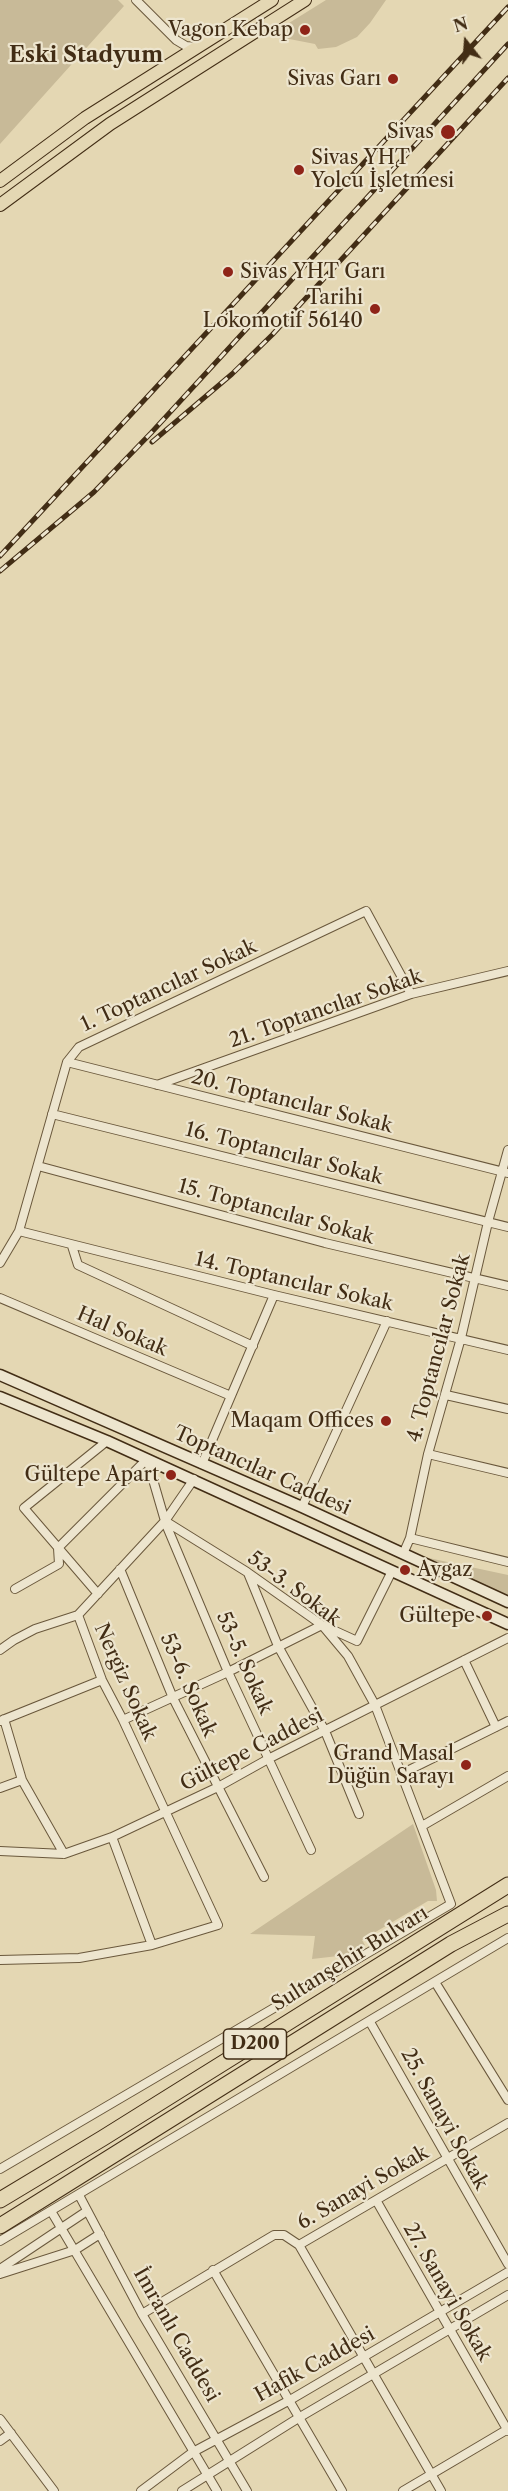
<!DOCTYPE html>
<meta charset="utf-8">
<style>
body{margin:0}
#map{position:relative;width:508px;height:2491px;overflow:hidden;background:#e4d7b3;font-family:"Libre Caslon Text",serif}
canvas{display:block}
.north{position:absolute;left:436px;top:12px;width:60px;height:60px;-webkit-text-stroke:4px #ede5ce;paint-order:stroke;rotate:343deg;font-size:16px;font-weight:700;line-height:24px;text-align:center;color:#422d15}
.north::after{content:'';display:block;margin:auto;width:21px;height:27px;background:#422d15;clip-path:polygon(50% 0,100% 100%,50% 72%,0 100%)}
</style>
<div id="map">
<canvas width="508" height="2491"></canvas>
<div class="north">N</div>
</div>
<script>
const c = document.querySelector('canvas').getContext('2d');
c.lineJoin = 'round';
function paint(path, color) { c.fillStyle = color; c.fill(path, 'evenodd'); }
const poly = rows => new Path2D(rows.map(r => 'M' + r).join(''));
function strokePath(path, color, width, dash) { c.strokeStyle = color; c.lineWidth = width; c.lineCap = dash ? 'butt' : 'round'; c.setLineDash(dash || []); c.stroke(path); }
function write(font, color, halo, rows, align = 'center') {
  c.font = font + ' "Libre Caslon Text",serif'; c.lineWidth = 4.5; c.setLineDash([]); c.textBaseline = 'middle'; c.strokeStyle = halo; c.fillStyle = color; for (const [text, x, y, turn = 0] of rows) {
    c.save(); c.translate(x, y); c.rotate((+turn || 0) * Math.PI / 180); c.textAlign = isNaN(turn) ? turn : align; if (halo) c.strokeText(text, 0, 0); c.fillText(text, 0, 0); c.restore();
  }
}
paint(poly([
 [0,0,118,0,124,6,0,144],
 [326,0,386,0,370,23,357,37,336,47,318,49,315,44,274,36,273,33],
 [424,1557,508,1575,508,1597],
 [413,1824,436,1890,437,1901,428,1901,362,1940,365,1945,347,1955,312,1959,315,1936,250,1934]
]), '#c8ba98');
const street = poly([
 [136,0,176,40,186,46,197,47],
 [67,1062,508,1173],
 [157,1085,411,994,508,971],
 [52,1114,508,1227],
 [38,1166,325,1243,508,1286],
 [19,1231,274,1295,508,1350],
 [72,1246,78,1265,253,1346],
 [0,1263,19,1231,67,1062,79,1047,366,911,411,994],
 [0,1298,231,1396],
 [446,1395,508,1409],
 [428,1454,508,1473],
 [202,1464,274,1295],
 [302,1507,387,1321],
 [165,1522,228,1672,311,1850],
 [410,1538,508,1562],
 [403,1554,410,1538,428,1454,461,1338,488,1222,508,1150],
 [120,1569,173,1698,264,1877],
 [248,1573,278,1646,325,1731,359,1814],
 [98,1594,24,1508,107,1441],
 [0,1650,14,1640,35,1629,78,1615],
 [464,1660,496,1727],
 [4,1719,22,1780,64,1854],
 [123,1720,228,1672,322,1625,357,1641,392,1571],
 [0,1721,102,1680],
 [401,1774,508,1721],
 [0,1788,22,1780],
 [422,1826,508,1776],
 [112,1837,152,1945],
 [0,1851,64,1854,112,1837,218,1787,270,1758,508,1638],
 [0,1960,79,1958,152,1945,218,1925,123,1720,102,1680,78,1615,165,1521,194,1479],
 [435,1982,508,2100],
 [370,2022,508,2264],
 [0,2169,451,1904,375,1705,348,1656,322,1625,247,1572,165,1521,147,1459,58,1548,59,1564,15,1589],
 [79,2195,142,2314,247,2491],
 [376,2200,508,2431],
 [51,2211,217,2491],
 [0,2241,508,1938],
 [299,2245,441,2491],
 [0,2269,87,2211],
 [213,2270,342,2491],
 [0,2274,75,2250,100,2234],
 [142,2314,274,2235,284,2235,299,2245,508,2123],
 [0,2419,54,2491],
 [0,2441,11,2433],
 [141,2491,193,2452,290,2400,508,2272],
 [182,2491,300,2417,508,2295],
 [403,2491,508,2429]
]);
const secondary = poly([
 [0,1375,302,1507,508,1602],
 [0,1397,107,1441,508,1624]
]);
const primary = poly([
 [0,181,85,118,272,0],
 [0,205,110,124,305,0]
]);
const highway = poly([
 [0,2200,103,2138,508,1885],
 [0,2226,451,1944,508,1914]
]);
strokePath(street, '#6a583c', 10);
strokePath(secondary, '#422d15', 13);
strokePath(primary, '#422d15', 14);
strokePath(highway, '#422d15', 17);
strokePath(street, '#ede5ce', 8);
strokePath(secondary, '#ede5ce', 10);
strokePath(primary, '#e4d7b3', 12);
strokePath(highway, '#e4d7b3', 15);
const rail = poly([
 [152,442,232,374,272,335,508,78],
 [0,556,508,7],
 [0,571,94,492,151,433,508,44]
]);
strokePath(rail, '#422d15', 5);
strokePath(rail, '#ede5ce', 3, [9]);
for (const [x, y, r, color] of [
 [305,30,6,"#8f2418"],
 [393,79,6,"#8f2418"],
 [448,132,8,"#8f2418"],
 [299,170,6,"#8f2418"],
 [228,272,6,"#8f2418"],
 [375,309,6,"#8f2418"],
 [386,1421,6,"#8f2418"],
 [171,1475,6,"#8f2418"],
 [405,1570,6,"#8f2418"],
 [487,1616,6,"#8f2418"],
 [466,1765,6,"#8f2418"]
]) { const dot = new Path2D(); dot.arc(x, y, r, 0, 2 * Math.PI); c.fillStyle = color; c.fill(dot); strokePath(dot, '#ede5ce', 2); }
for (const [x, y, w] of [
 [255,2044,63]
]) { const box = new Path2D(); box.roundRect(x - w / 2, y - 15, w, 30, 4.5); c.fillStyle = '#ede5ce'; c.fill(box); strokePath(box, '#422d15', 1.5); }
write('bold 18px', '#422d15', null, [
 ["D200",255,2044]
]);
write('20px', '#422d15', '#ede5ce', [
 ["Vagon Kebap",293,30],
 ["Sivas Garı",381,79],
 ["Sivas",434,132],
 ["Sivas YHT",311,158,"left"],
 ["Yolcu İşletmesi",311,181,"left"],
 ["Sivas YHT Garı",240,272,"left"],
 ["Tarihi",363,298],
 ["Lokomotif 56140",363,321],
 ["Maqam Offices",374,1421],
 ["Gültepe Apart",159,1475],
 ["Aygaz",417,1570,"left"],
 ["Gültepe",475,1616],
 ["Grand Masal",454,1754],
 ["Düğün Sarayı",454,1777]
], 'right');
write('20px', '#422d15', '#ede5ce', [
 ["1. Toptancılar Sokak",169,986,-25],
 ["21. Toptancılar Sokak",326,1009,-19],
 ["20. Toptancılar Sokak",292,1102,14],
 ["16. Toptancılar Sokak",284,1154,14],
 ["15. Toptancılar Sokak",276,1212,15],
 ["14. Toptancılar Sokak",294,1282,13],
 ["Hal Sokak",122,1332,23],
 ["4. Toptancılar Sokak",439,1348,-75],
 ["Toptancılar Caddesi",262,1471,24],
 ["53-3. Sokak",294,1589,37],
 ["53-5. Sokak",244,1663,66],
 ["Nergiz Sokak",125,1682,66],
 ["53-6. Sokak",188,1685,66],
 ["Gültepe Caddesi",252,1750,-27],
 ["Sultanşehir Bulvarı",350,1959,-32],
 ["25. Sanayi Sokak",444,2119,61],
 ["6. Sanayi Sokak",363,2188,-30],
 ["27. Sanayi Sokak",447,2292,60],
 ["İmranlı Caddesi",176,2335,60],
 ["Hafik Caddesi",315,2365,-29]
]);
write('bold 22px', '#422d15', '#ede5ce', [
 ["Eski Stadyum",86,56]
]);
</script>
